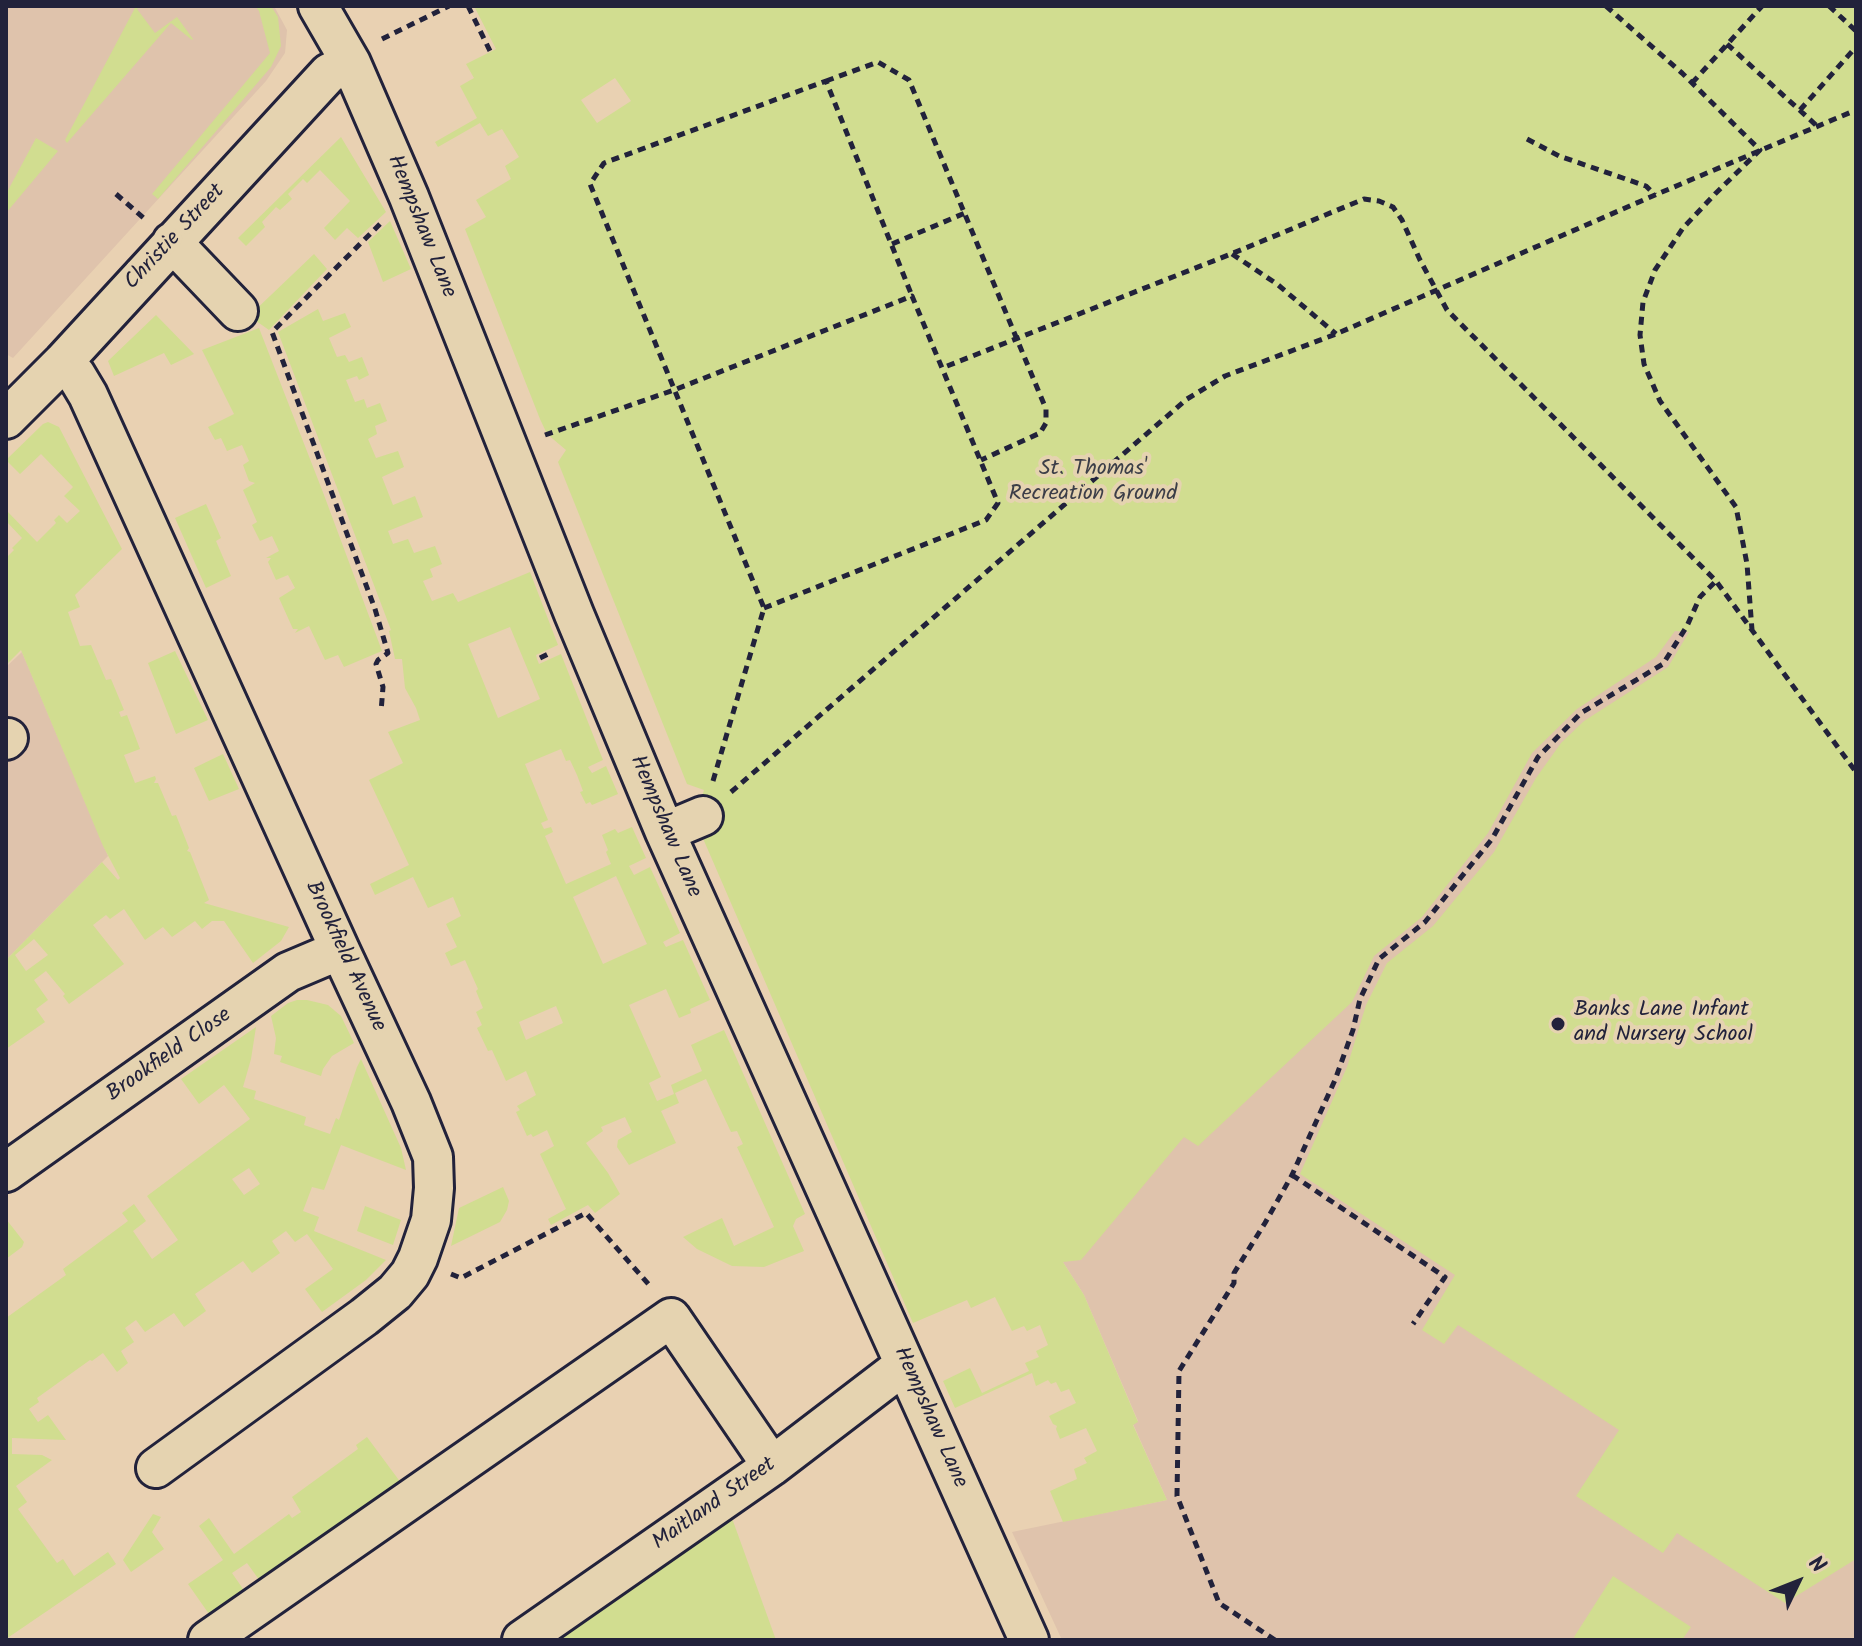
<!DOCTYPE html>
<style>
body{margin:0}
#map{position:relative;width:1862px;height:1646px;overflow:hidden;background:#e9d1b2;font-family:Kalam,sans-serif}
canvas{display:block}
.frame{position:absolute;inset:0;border:8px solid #22223b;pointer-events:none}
.north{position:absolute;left:1758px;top:1542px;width:80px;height:80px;-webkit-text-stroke:6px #e5d3b0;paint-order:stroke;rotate:47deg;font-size:22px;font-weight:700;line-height:32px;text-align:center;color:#22223b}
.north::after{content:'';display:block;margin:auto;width:28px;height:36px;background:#22223b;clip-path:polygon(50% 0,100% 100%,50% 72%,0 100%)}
</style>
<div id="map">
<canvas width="1862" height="1646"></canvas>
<div class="frame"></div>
<div class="north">N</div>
</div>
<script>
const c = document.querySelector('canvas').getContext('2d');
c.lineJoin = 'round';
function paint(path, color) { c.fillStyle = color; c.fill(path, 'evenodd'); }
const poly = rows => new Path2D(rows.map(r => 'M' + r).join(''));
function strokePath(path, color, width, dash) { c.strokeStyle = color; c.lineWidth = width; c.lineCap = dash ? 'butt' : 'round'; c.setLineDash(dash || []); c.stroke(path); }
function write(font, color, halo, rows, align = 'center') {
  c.font = font + ' Kalam,sans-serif'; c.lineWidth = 8; c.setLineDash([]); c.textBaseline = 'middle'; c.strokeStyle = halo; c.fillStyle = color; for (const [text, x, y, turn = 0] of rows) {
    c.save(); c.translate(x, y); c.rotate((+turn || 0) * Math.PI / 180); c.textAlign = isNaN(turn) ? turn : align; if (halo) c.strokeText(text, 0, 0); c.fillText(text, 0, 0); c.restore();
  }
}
paint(poly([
 [6,6,274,6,287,30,285,53,266,81,13,358,6,354],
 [1664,543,1856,787,1856,1640,1062,1640,1012,1532,1167,1500,1133,1424,1138,1421,1084,1295,1063,1262],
 [22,652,108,856,6,960,6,667]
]), '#dfc3ac');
paint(poly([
 [136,6,140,6,137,9,155,33,177,17,193,39,192,40,171,23,67,143,65,140],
 [255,6,271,6,278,17,281,46,271,67,158,199,152,194,270,53,259,11],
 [474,6,1856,6,1856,1559,1785,1603,1677,1533,1663,1553,1576,1496,1619,1430,1458,1325,1444,1344,1422,1330,1455,1275,1300,1174,1347,1067,1366,1005,1387,963,1433,926,1494,852,1536,778,1561,743,1584,721,1668,667,1689,632,1675,631,1656,657,1577,709,1532,753,1488,833,1422,917,1374,956,1352,1002,1198,1146,1184,1137,1081,1260,1063,1262,1084,1295,1138,1422,1133,1425,1167,1500,1063,1522,1050,1491,1077,1479,1074,1469,1087,1463,1084,1458,1097,1451,1086,1428,1060,1439,1056,1429,1057,1426,1053,1424,1049,1416,1076,1403,1069,1389,1061,1392,1056,1382,1051,1384,1048,1380,1036,1386,1032,1373,955,1408,943,1381,970,1368,982,1393,1029,1371,1025,1363,1039,1357,1036,1351,1048,1345,1040,1325,1027,1331,1024,1326,1012,1331,995,1297,971,1308,967,1300,913,1323,695,820,704,790,687,784,558,462,566,450,547,434,540,419,465,229,486,217,476,200,511,179,505,166,519,157,502,129,488,136,480,123,438,147,435,142,477,118,460,86,474,78,466,64,496,49],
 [615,78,631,101,597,123,581,100],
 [341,137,386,212,358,238,347,228,335,240,324,228,350,201,320,170,307,183,303,179,288,194,292,199,280,210,276,207,262,222,265,227,246,246,238,238],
 [36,138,58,151,6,213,6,194],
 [390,221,411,269,383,282,368,242],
 [314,254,327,269,269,330,249,316],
 [318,309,323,321,345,313,351,327,329,338,337,357,345,355,349,362,362,357,369,375,359,380,357,376,346,380,355,402,364,399,367,408,380,403,387,421,375,426,377,434,368,439,376,458,398,451,404,467,382,477,393,505,415,496,423,517,388,531,393,544,408,539,414,553,435,546,442,564,430,569,433,577,423,581,432,601,453,593,458,602,530,572,558,645,536,655,537,659,539,664,561,654,603,760,588,767,592,773,606,766,618,794,592,805,590,802,586,804,580,792,583,791,577,775,570,760,566,761,561,749,525,764,548,820,541,823,544,829,551,827,553,832,545,836,566,884,611,864,606,852,608,850,602,835,615,829,618,833,632,827,646,858,629,866,634,875,650,867,680,933,663,942,666,947,683,940,710,1000,690,1009,691,1013,679,1018,666,989,629,1005,661,1077,649,1083,657,1101,674,1094,671,1085,702,1071,691,1045,724,1030,805,1214,796,1219,793,1226,804,1251,764,1267,732,1266,697,1249,683,1237,722,1218,734,1246,774,1227,737,1147,743,1144,737,1131,731,1132,706,1079,675,1093,679,1103,661,1111,676,1143,669,1146,629,1165,617,1147,618,1140,632,1132,625,1117,601,1127,603,1131,586,1143,608,1173,620,1194,595,1213,588,1205,551,1225,548,1219,566,1209,540,1154,554,1146,547,1130,533,1137,531,1134,527,1136,516,1112,520,1110,517,1106,536,1095,526,1071,506,1081,492,1050,488,1051,477,1028,482,1025,476,1012,483,1008,476,991,478,989,465,960,451,966,445,953,457,947,446,924,461,916,453,897,428,908,413,877,375,895,370,884,409,865,369,780,403,763,388,732,420,720,416,708,405,688,402,659,395,659,389,631,391,630,278,332],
 [510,627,540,699,498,718,468,644],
 [616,876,647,944,603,964,573,897],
 [556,1006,563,1023,526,1040,519,1022],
 [156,315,194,354,171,365,164,353,114,376,108,361],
 [259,328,324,495,382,651,344,667,338,655,325,660,309,626,295,633,298,629,293,629,279,598,295,588,288,575,276,580,268,562,271,558,266,558,279,551,272,536,260,541,252,525,257,522,243,490,255,483,249,481,243,465,249,461,242,445,227,451,221,438,215,440,208,427,234,414,202,350],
 [48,422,59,427,122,549,75,595,80,607,68,612,80,646,91,645,106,680,111,679,124,710,119,712,121,717,127,715,140,749,124,755,135,783,155,776,156,779,154,783,158,783,172,816,176,815,189,848,187,851,190,852,209,900,204,903,289,927,281,941,253,963,224,921,212,921,202,929,195,921,172,937,163,927,145,940,124,909,110,919,106,915,93,925,124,964,69,1004,63,996,65,994,46,971,34,980,48,1000,36,1009,45,1022,6,1049,6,960,102,862,118,880,120,878,103,846,21,650,6,665,6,558,14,550,12,548,22,538,6,521,6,510,37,542,56,523,54,520,59,515,67,523,80,511,64,496,73,487,41,454,20,474,6,460,43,424],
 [34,939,48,955,26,971,15,955],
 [206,504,221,538,216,541,231,576,206,588,175,518],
 [175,651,208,720,176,734,148,663],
 [223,754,239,789,209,801,194,768],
 [297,1000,307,1000,328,1005,341,1016,354,1043,332,1056,323,1069,321,1076,280,1062,282,1056,274,1054,276,1038,271,1016,288,1003],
 [256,1027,251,1059,243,1087,256,1091,254,1099,306,1117,304,1125,330,1134,336,1118,339,1120,357,1067,361,1059,401,1148,406,1170,341,1145,324,1190,312,1187,303,1211,319,1217,314,1231,386,1260,366,1280,322,1312,305,1289,333,1269,307,1234,295,1242,286,1231,272,1241,280,1253,252,1273,243,1261,195,1294,206,1311,184,1327,174,1313,145,1332,136,1320,125,1328,134,1342,121,1351,128,1363,117,1372,103,1353,92,1361,90,1360,37,1398,39,1402,29,1409,38,1422,48,1415,66,1440,12,1438,12,1454,42,1455,52,1460,16,1486,27,1502,18,1509,57,1563,63,1559,74,1576,108,1552,116,1564,6,1639,6,1318,66,1275,63,1269,128,1221,122,1213,134,1204,146,1221,133,1231,152,1259,178,1240,147,1196,250,1119,224,1085,199,1104,181,1079],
 [249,1168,260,1184,244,1195,232,1179],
 [503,1187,509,1201,507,1210,500,1222,451,1246,459,1208],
 [365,1206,401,1220,393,1245,357,1231],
 [6,1219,24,1242,22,1247,6,1259],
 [367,1437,404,1487,265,1588,247,1563,232,1573,250,1599,216,1624,188,1584,223,1560,199,1526,209,1518,234,1554,289,1514,292,1518,301,1512,292,1497,358,1449,356,1445],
 [721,1502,733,1521,776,1640,550,1640],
 [153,1514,161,1517,152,1532,164,1549,131,1572,123,1560],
 [1613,1576,1691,1627,1682,1640,1578,1640,1574,1637]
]), '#d1dd90');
const minor = poly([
 [318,6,351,63,409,197,574,614,665,832,1029,1640],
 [172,242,238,311],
 [63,362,76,375,88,395,340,950,411,1102,433,1157,434,1188,431,1220,418,1258,410,1274,395,1292,364,1317,156,1468],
 [6,419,63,362,329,73,351,63],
 [6,740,8,738],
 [665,832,703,816],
 [6,1172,288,972,340,950],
 [208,1640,671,1318,772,1466],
 [522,1640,772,1466,891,1375,906,1367]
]);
strokePath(minor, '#22223b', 44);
strokePath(poly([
 [468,6,491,53],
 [1606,6,1682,73,1760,150,1715,194,1683,228,1655,270,1643,302,1640,335,1644,364,1660,401,1736,507,1747,564,1752,630],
 [1829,6,1856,31],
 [382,39,449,6],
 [1727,44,1817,126],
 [826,81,878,62,909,80,1046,409,1046,423,1040,433,981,460],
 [1692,83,1762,6],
 [1800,110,1856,47],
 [1527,139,1559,156,1646,186,1655,195],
 [116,194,146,220],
 [380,224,272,332,375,609,388,653,378,660,376,664,383,687,381,712],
 [892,244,965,213],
 [1232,254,1277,284,1336,334],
 [545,435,674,390,912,296,942,368,1231,254,1364,199,1379,201,1393,207,1402,220,1420,260,1447,310,1716,581,1856,772],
 [764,608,986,520,998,503,942,368],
 [540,658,550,653],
 [713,781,764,608,590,184,604,163,826,81,912,296],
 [731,792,1187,399,1225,376,1336,334,1655,195,1856,110],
 [1292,1175,1445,1277,1413,1324],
 [451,1274,461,1278,586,1213,651,1287],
 [1275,1640,1219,1603,1177,1496,1179,1371,1234,1283,1234,1273,1265,1223,1292,1175,1335,1080,1353,1030,1360,999,1379,959,1425,922,1492,839,1538,757,1581,713,1663,664,1687,626,1700,597,1716,581]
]), '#22223b', 5, [8, 6]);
strokePath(minor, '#e5d3b0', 38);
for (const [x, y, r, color] of [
 [1558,1024,8,"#22223b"]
]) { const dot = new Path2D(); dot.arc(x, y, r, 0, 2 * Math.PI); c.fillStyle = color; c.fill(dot); strokePath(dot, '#e5d3b0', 3); }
write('22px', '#22223b', '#e5d3b0', [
 ["Hempshaw Lane",420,227,68],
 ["Christie Street",176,238,-47],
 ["Hempshaw Lane",664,827,67],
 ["Brookfield Avenue",344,957,65],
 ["Brookfield Close",170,1056,-35],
 ["Hempshaw Lane",929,1418,66],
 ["Maitland Street",715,1505,-35]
]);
write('22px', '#3c3e48', '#e5d3b0', [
 ["St. Thomas'",1093,470],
 ["Recreation Ground",1093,495]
]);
write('22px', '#22223b', '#e5d3b0', [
 ["Banks Lane Infant",1574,1011],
 ["and Nursery School",1574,1036]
], 'left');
</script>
